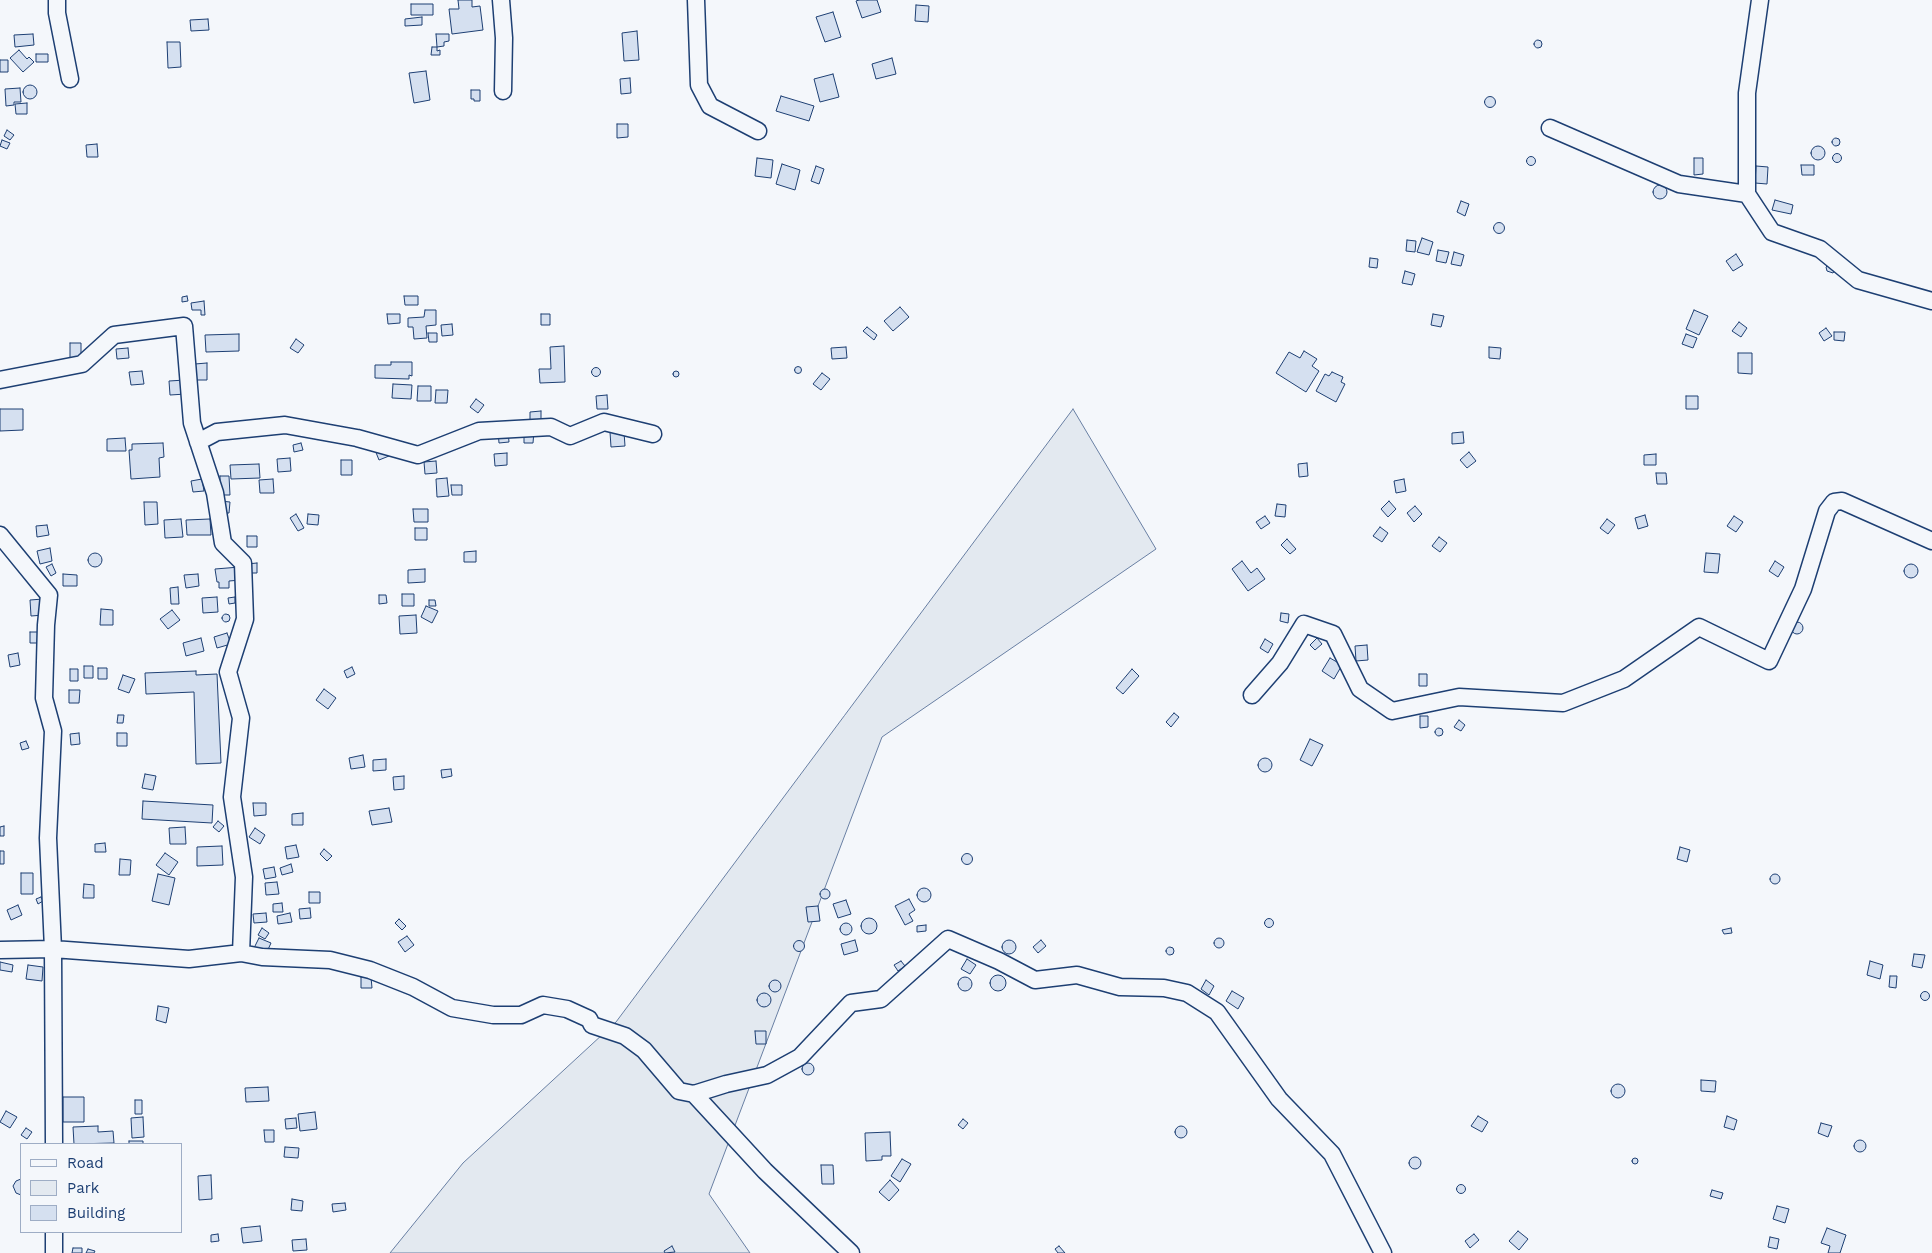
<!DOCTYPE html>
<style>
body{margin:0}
#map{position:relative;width:1932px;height:1253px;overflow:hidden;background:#f4f7fb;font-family:"Work Sans",sans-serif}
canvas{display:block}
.legend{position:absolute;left:20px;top:1143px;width:162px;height:90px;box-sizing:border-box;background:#f4f7fb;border:1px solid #9eadc5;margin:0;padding:6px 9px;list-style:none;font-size:15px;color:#1d3f73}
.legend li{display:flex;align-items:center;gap:10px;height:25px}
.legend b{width:25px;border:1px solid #9eadc5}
</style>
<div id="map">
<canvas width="1932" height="1253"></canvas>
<ul class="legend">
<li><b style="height:6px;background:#f4f7fb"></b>Road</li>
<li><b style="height:14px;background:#e3e9f0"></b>Park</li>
<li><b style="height:14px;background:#d5e0f0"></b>Building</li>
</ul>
</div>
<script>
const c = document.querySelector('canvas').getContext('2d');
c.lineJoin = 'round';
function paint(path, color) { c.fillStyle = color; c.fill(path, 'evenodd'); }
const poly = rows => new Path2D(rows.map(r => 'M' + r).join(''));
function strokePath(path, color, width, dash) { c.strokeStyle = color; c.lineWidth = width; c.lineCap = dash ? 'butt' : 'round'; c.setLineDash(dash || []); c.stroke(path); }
const green = poly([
 [1073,409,1156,549,882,737,709,1194,750,1253,390,1253,463,1163,616,1022,1073,409]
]);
paint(green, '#e3e9f0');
strokePath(green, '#687fa3', 1);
const building = poly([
 [458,0,472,0,472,7,480,6,483,30,452,34,449,9,459,9,458,0],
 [859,0,877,0,881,12,862,18,856,1,859,0],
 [411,4,433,4,433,15,411,15,411,4],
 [916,5,929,6,928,22,915,21,916,5],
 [833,12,841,37,825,42,816,17,833,12],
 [422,17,422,25,405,26,405,19,422,17],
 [208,19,209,30,191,31,190,20,208,19],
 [637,31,639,60,624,61,622,33,637,31],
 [33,34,34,45,15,47,14,35,33,34],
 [436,34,449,34,449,41,444,42,444,46,437,47,436,34],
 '1534 44a4 4 0 1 1 8 0a4 4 0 1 1-8 0Z',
 [167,42,180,42,181,67,168,68,167,42],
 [432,47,437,47,437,51,440,50,440,55,431,55,432,47],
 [19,50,27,59,29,57,34,62,23,72,10,58,19,50],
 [36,54,48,54,48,62,36,62,36,54],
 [892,58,896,74,876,79,872,64,892,58],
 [0,60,8,60,8,72,0,72,0,60],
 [426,71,430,100,414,103,409,73,426,71],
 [833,74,839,97,820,102,814,79,833,74],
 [630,78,631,93,621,94,620,79,630,78],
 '23 92a7 7 0 1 1 14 0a7 7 0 1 1-14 0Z',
 [20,88,21,102,14,102,14,105,6,106,5,89,20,88],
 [471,90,480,90,480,101,474,101,474,99,471,99,471,90],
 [781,96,814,106,809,121,776,111,781,96],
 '1484.5 102a5.5 5.5 0 1 1 11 0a5.5 5.5 0 1 1-11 0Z',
 [27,103,27,114,16,114,15,104,27,103],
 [617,124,628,124,628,137,617,138,617,124],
 [7,130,14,135,10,140,4,136,7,130],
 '1832 142a4 4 0 1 1 8 0a4 4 0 1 1-8 0Z',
 [2,140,10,143,7,149,0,146,2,140],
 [97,144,98,157,87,157,86,145,97,144],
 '1811 153a7 7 0 1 1 14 0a7 7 0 1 1-14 0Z',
 '1832.5 158a4.5 4.5 0 1 1 9 0a4.5 4.5 0 1 1-9 0Z',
 '1526.5 161a4.5 4.5 0 1 1 9 0a4.5 4.5 0 1 1-9 0Z',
 [757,158,773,160,771,178,755,176,757,158],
 [1694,158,1703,158,1703,174,1694,175,1694,158],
 [782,164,800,170,795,190,776,184,782,164],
 [1801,165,1814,165,1814,175,1802,175,1801,165],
 [816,166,824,169,819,184,811,181,816,166],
 [1756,166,1768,167,1767,184,1755,183,1756,166],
 '1653 192a7 7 0 1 1 14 0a7 7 0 1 1-14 0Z',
 [1775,200,1793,205,1791,214,1772,210,1775,200],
 [1461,201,1469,204,1465,216,1457,212,1461,201],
 '1493.5 228a5.5 5.5 0 1 1 11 0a5.5 5.5 0 1 1-11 0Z',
 [1422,238,1433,242,1429,255,1417,252,1422,238],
 [1407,240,1416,241,1415,252,1406,251,1407,240],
 [1438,250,1449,252,1446,263,1436,261,1438,250],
 [1454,252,1464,255,1461,266,1451,264,1454,252],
 [1736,254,1743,265,1733,271,1726,261,1736,254],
 [1370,258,1378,259,1377,268,1369,267,1370,258],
 [1829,264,1835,270,1833,273,1827,271,1826,267,1829,264],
 [1405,271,1415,274,1412,285,1402,283,1405,271],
 [187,296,188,301,182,302,182,297,187,296],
 [404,296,418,296,418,305,405,305,404,296],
 [204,301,205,315,201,315,201,310,192,310,191,303,204,301],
 [900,307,909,317,893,331,884,321,900,307],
 [425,310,436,310,436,325,426,326,427,338,414,339,413,327,408,327,408,318,424,317,425,310],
 [1694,310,1708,316,1699,335,1686,329,1694,310],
 [387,314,400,314,400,323,388,324,387,314],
 [541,314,550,314,550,325,541,325,541,314],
 [1433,314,1444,316,1441,327,1431,325,1433,314],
 [1739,322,1747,328,1741,337,1732,331,1739,322],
 [452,324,453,335,442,336,441,325,452,324],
 [867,327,877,335,874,340,863,331,867,327],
 [1826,328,1832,336,1824,341,1819,333,1826,328],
 [1834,332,1845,332,1844,341,1834,340,1834,332],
 [428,333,437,333,437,342,429,342,428,333],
 [239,334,239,351,206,352,205,335,239,334],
 [1686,334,1697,338,1693,348,1682,344,1686,334],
 [296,339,304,345,298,353,290,348,296,339],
 [70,343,81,343,81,359,70,359,70,343],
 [564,346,565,382,540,383,539,369,551,369,550,347,564,346],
 [846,347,847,358,832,359,831,348,846,347],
 [1489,347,1501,348,1500,359,1489,358,1489,347],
 [128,348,129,358,117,359,116,349,128,348],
 [1304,351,1317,359,1312,366,1319,371,1306,392,1276,373,1289,352,1300,358,1304,351],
 [1738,353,1752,353,1752,374,1738,373,1738,353],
 [391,362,412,362,412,376,409,375,409,379,375,378,375,365,391,365,391,362],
 [207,363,207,380,196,380,195,364,207,363],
 '794.5 370a3.5 3.5 0 1 1 7 0a3.5 3.5 0 1 1-7 0Z',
 '591.5 372a4.5 4.5 0 1 1 9 0a4.5 4.5 0 1 1-9 0Z',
 [142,371,144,384,131,385,129,372,142,371],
 '673 374a3 3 0 1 1 6 0a3 3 0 1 1-6 0Z',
 [1332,372,1343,377,1341,382,1345,384,1336,402,1316,391,1325,374,1329,376,1332,372],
 [822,373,830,379,821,390,813,384,822,373],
 [185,380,186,394,170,395,169,381,185,380],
 [393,384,412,385,411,399,392,398,393,384],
 [418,386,431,386,431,401,417,401,418,386],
 [436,390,448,390,447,403,435,403,436,390],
 [607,395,608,409,597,409,596,396,607,395],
 [1686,396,1698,396,1698,409,1686,409,1686,396],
 [476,399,484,405,478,413,470,407,476,399],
 [0,409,23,409,23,430,0,431,0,409],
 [541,411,541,425,530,425,530,412,541,411],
 [498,431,508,431,509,442,499,443,498,431],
 [524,431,534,431,533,443,524,443,524,431],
 [610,432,624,432,625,446,611,447,610,432],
 [1463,432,1464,443,1452,444,1452,433,1463,432],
 [125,438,126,451,107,451,107,439,125,438],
 [163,443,164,457,159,458,160,477,131,479,129,450,132,450,132,444,163,443],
 [301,443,303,450,294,452,293,445,301,443],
 [385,446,389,456,379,460,375,450,385,446],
 [1469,452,1476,461,1467,468,1460,460,1469,452],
 [507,453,507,465,495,466,494,454,507,453],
 [1656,454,1656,465,1644,465,1644,455,1656,454],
 [290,458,291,471,278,472,277,459,290,458],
 [341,460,352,460,352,475,341,475,341,460],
 [436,461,437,473,425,474,424,462,436,461],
 [1307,463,1308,476,1299,477,1298,464,1307,463],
 [259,464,260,478,231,479,230,465,259,464],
 [1656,473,1666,473,1667,484,1657,484,1656,473],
 [220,476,229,476,230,495,220,495,220,476],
 [447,478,449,496,437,497,436,479,447,478],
 [202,479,204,491,193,492,191,481,202,479],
 [273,479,274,493,260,493,259,480,273,479],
 [1404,479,1406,491,1396,493,1394,481,1404,479],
 [451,485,462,485,462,495,452,495,451,485],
 [220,501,230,502,229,513,220,513,220,501],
 [1389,501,1396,509,1388,517,1381,509,1389,501],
 [144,502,157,502,158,524,145,525,144,502],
 [1277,504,1286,505,1285,517,1275,516,1277,504],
 [1415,506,1422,514,1414,522,1407,513,1415,506],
 [413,509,428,509,428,522,414,522,413,509],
 [296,514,304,528,298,531,290,518,296,514],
 [308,514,319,515,318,525,307,524,308,514],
 [1645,515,1648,526,1638,529,1635,518,1645,515],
 [1265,516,1270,523,1261,529,1256,522,1265,516],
 [1734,516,1743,522,1736,532,1727,526,1734,516],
 [181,519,183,537,165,538,164,520,181,519],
 [210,519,211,535,187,535,186,520,210,519],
 [1607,519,1615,525,1608,534,1600,528,1607,519],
 [47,525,49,535,37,537,36,526,47,525],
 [1380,527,1388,533,1382,542,1373,536,1380,527],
 [415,528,427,528,427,540,415,540,415,528],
 [247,536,257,536,257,547,247,547,247,536],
 [1439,537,1447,543,1440,552,1432,546,1439,537],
 [1287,539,1296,549,1290,554,1281,545,1287,539],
 [50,548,52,561,40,564,37,551,50,548],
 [476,551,476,562,464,562,464,552,476,551],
 [1706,553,1720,554,1718,573,1704,572,1706,553],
 '88 560a7 7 0 1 1 14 0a7 7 0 1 1-14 0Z',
 [1242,561,1251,573,1257,568,1265,579,1248,591,1232,569,1242,561],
 [1775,561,1784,567,1778,577,1769,571,1775,561],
 [257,563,257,573,247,573,247,564,257,563],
 [52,564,56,573,51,576,46,567,52,564],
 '1904 571a7 7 0 1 1 14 0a7 7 0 1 1-14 0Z',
 [240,567,241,580,229,581,229,588,219,588,219,582,217,582,215,569,240,567],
 [425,569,425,582,408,583,408,570,425,569],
 [63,574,77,575,77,586,63,586,63,574],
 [198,574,199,586,186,588,184,575,198,574],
 [178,587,179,604,171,604,170,588,178,587],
 [402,594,414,594,414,606,402,606,402,594],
 [379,595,386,595,387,603,379,604,379,595],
 [217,597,218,612,203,613,202,598,217,597],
 [235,597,235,603,229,604,228,598,235,597],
 [43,599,44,615,31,616,30,600,43,599],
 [429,600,435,600,436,606,429,606,429,600],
 [426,606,438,611,432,623,421,617,426,606],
 [101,609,113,610,113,625,100,625,101,609],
 [172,610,180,620,168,629,160,619,172,610],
 [1281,613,1289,614,1288,623,1280,621,1281,613],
 '222 618a4 4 0 1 1 8 0a4 4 0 1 1-8 0Z',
 [416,615,417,633,400,634,399,616,416,615],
 '1791 628a6 6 0 1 1 12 0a6 6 0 1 1-12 0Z',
 [30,632,40,632,40,643,30,643,30,632],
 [227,633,231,644,217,648,214,637,227,633],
 [201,638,204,651,186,656,183,643,201,638],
 [1317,638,1322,644,1315,650,1310,645,1317,638],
 [1265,639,1273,644,1268,653,1260,648,1265,639],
 [1367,645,1368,660,1356,661,1355,646,1367,645],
 [18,653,20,665,10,667,8,655,18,653],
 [1330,658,1342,665,1334,679,1322,671,1330,658],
 [84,666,93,666,93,678,84,678,84,666],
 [352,667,355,674,347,678,344,671,352,667],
 [98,668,107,668,107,679,98,679,98,668],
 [70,669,78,669,78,681,70,681,70,669],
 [1132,669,1139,676,1123,694,1116,688,1132,669],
 [196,671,196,675,217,674,221,763,196,764,194,692,146,694,145,673,196,671],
 [1419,674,1427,674,1427,686,1419,686,1419,674],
 [123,675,135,679,129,693,118,689,123,675],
 [324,689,336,698,328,709,316,700,324,689],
 [69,690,80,690,79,703,69,703,69,690],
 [1174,713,1179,717,1171,727,1166,722,1174,713],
 [118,715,124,715,123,723,117,723,118,715],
 [1420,716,1428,716,1428,727,1420,728,1420,716],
 [1459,720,1465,725,1461,731,1454,727,1459,720],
 '1435 732a4 4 0 1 1 8 0a4 4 0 1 1-8 0Z',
 [79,733,80,744,71,745,70,734,79,733],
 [117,733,127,733,127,746,117,746,117,733],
 [1310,739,1323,745,1312,766,1300,760,1310,739],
 [26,741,29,748,22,750,20,743,26,741],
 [363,755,365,767,351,769,349,758,363,755],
 '1258 765a7 7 0 1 1 14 0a7 7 0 1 1-14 0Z',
 [386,759,386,770,373,771,373,760,386,759],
 [451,769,452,776,442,778,441,770,451,769],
 [145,774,156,776,153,790,142,788,145,774],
 [404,776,404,789,394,790,393,777,404,776],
 [143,801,213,805,212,823,142,819,143,801],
 [253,803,266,803,266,815,254,816,253,803],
 [389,808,392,822,372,825,369,811,389,808],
 [303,813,303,825,292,825,292,814,303,813],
 [218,821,224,826,219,832,213,827,218,821],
 [4,826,4,836,0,836,0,827,4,826],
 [185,827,186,844,170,844,169,828,185,827],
 [255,828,265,835,260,844,249,837,255,828],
 [105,843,106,852,95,852,95,844,105,843],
 [296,845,299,857,287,859,285,847,296,845],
 [222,846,223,865,197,866,197,847,222,846],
 [1680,847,1690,850,1687,862,1677,859,1680,847],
 [324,849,332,856,327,861,320,854,324,849],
 [0,851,4,851,4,864,0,864,0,851],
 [165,853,178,862,169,875,156,865,165,853],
 '961.5 859a5.5 5.5 0 1 1 11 0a5.5 5.5 0 1 1-11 0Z',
 [120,859,131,860,130,875,119,875,120,859],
 [291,864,293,872,282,875,280,868,291,864],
 [274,867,276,877,265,879,263,869,274,867],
 [21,873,33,873,33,894,21,894,21,873],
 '1770 879a5 5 0 1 1 10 0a5 5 0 1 1-10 0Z',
 [158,874,175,878,169,905,152,901,158,874],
 [277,882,279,894,266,895,265,883,277,882],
 [84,884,94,885,94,898,83,898,84,884],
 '917 895a7 7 0 1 1 14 0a7 7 0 1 1-14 0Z',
 '820 894a5 5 0 1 1 10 0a5 5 0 1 1-10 0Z',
 [309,892,320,892,320,903,309,903,309,892],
 [41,897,43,901,38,904,36,899,41,897],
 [909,899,915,910,909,914,913,921,905,925,895,906,909,899],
 [846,900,851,914,838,918,833,904,846,900],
 [282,903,283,912,273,912,273,904,282,903],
 [18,905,22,915,11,920,7,910,18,905],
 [818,906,820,921,808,922,806,907,818,906],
 [310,908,311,918,300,919,299,909,310,908],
 [266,913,267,922,254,923,253,914,266,913],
 [290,913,292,922,278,924,277,916,290,913],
 '861 926a8 8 0 1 1 16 0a8 8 0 1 1-16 0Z',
 '1264.5 923a4.5 4.5 0 1 1 9 0a4.5 4.5 0 1 1-9 0Z',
 [399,919,406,926,402,930,395,923,399,919],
 '840 929a6 6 0 1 1 12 0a6 6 0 1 1-12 0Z',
 [926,925,926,931,917,932,917,926,926,925],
 [262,928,269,933,265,939,258,935,262,928],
 [1731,928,1732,933,1724,934,1722,930,1731,928],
 [407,936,414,945,405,952,398,942,407,936],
 '1214 943a5 5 0 1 1 10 0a5 5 0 1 1-10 0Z',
 [259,938,271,943,266,954,254,948,259,938],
 '1002 947a7 7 0 1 1 14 0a7 7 0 1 1-14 0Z',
 [855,940,858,951,844,955,841,944,855,940],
 [1041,940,1046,946,1038,953,1033,947,1041,940],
 '793.5 946a5.5 5.5 0 1 1 11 0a5.5 5.5 0 1 1-11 0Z',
 '1166 951a4 4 0 1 1 8 0a4 4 0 1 1-8 0Z',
 [1914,954,1925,955,1922,968,1912,966,1914,954],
 [967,959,976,965,970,974,961,969,967,959],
 [901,961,905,966,898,971,894,965,901,961],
 [1870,961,1883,965,1880,979,1867,975,1870,961],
 [0,962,13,965,12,972,0,970,0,962],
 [28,965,43,967,42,981,26,979,28,965],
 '990 983a8 8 0 1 1 16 0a8 8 0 1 1-16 0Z',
 [1890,976,1897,976,1896,988,1889,987,1890,976],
 [361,977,371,977,372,988,361,988,361,977],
 '958 984a7 7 0 1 1 14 0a7 7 0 1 1-14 0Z',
 '769 986a6 6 0 1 1 12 0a6 6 0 1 1-12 0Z',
 [1206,980,1214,986,1209,995,1201,989,1206,980],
 [1232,991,1244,998,1238,1009,1226,1001,1232,991],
 '1920.5 996a4.5 4.5 0 1 1 9 0a4.5 4.5 0 1 1-9 0Z',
 '757 1000a7 7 0 1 1 14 0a7 7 0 1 1-14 0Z',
 [158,1006,169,1008,166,1023,156,1020,158,1006],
 [755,1031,766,1031,766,1044,756,1044,755,1031],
 '802 1069a6 6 0 1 1 12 0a6 6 0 1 1-12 0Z',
 [1701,1080,1716,1081,1715,1092,1701,1091,1701,1080],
 '1611 1091a7 7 0 1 1 14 0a7 7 0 1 1-14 0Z',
 [268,1087,269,1101,246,1102,245,1088,268,1087],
 [63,1097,84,1097,84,1122,63,1122,63,1097],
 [135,1100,142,1100,142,1114,135,1114,135,1100],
 [6,1111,17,1117,10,1128,0,1122,6,1111],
 [315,1112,317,1129,300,1131,298,1114,315,1112],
 [1478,1116,1488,1122,1482,1132,1471,1126,1478,1116],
 [1727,1116,1737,1120,1734,1130,1724,1127,1727,1116],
 [143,1117,144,1137,132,1138,131,1118,143,1117],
 [296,1118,297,1128,286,1129,285,1119,296,1118],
 [963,1119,968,1123,963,1129,958,1125,963,1119],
 [1821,1123,1832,1126,1828,1137,1818,1133,1821,1123],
 '1175 1132a6 6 0 1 1 12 0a6 6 0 1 1-12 0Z',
 [98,1126,98,1132,113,1131,114,1143,74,1144,73,1127,98,1126],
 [26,1128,32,1132,27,1139,21,1135,26,1128],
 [264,1130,274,1130,274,1142,265,1142,264,1130],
 [890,1132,891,1156,882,1156,882,1160,866,1161,865,1133,890,1132],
 '1854 1146a6 6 0 1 1 12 0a6 6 0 1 1-12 0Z',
 [129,1141,143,1141,143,1144,129,1144,129,1141],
 [285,1147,299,1148,298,1158,284,1157,285,1147],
 '1409 1163a6 6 0 1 1 12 0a6 6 0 1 1-12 0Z',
 '1632 1161a3 3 0 1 1 6 0a3 3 0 1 1-6 0Z',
 [902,1159,911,1164,900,1182,891,1176,902,1159],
 [821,1165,833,1165,834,1184,822,1184,821,1165],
 [211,1175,212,1199,199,1200,198,1176,211,1175],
 [21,1179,21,1195,16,1193,13,1186,16,1181,21,1179],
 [890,1180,899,1190,889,1201,879,1192,890,1180],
 '1456.5 1189a4.5 4.5 0 1 1 9 0a4.5 4.5 0 1 1-9 0Z',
 [1712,1190,1723,1193,1721,1199,1710,1196,1712,1190],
 [292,1199,303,1201,302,1211,291,1210,292,1199],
 [345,1203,346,1210,333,1212,332,1204,345,1203],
 [1777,1206,1789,1209,1785,1223,1773,1219,1777,1206],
 [260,1226,262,1241,243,1243,241,1228,260,1226],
 [1827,1228,1846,1235,1840,1253,1828,1253,1830,1246,1821,1243,1827,1228],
 [1518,1231,1528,1239,1519,1250,1509,1241,1518,1231],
 [218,1234,219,1241,211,1242,211,1235,218,1234],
 [1474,1234,1479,1240,1470,1248,1465,1241,1474,1234],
 [1770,1237,1779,1239,1777,1249,1768,1247,1770,1237],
 [306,1239,307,1250,293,1251,292,1240,306,1239],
 [672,1246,675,1252,665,1253,664,1251,672,1246],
 [1059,1246,1065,1253,1058,1253,1055,1249,1059,1246],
 [73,1248,82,1248,82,1253,72,1253,73,1248],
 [88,1249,95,1251,94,1253,86,1253,88,1249]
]);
paint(building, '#d5e0f0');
strokePath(building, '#1d3f73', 1);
const minor = poly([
 [57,0,57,13,70,79],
 [501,0,504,38,503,91],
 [696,0,699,85,710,106,758,131],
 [1550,128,1679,184,1747,194,1747,93,1760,0],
 [1747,194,1772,232,1820,249,1858,280,1932,301],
 [0,380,82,364,114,335,184,326,192,423,215,493,223,543,243,563,245,619,228,672,241,718,232,797,244,877,241,953],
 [198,442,217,432,285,425,357,438,418,455,479,431,551,427,570,436,604,422,653,434],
 [0,535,49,595,46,625,44,698,53,731,48,838,53,949,54,1144],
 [1252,695,1280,663,1304,624,1333,634,1360,689,1392,711,1459,697,1563,703,1624,679,1699,627,1769,661,1803,589,1827,511,1834,502,1842,501,1932,541],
 [0,950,53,949,189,959,241,953,262,957,330,960,370,970,413,987,452,1008,493,1015,521,1015,543,1005,567,1009,589,1019,592,1025,625,1036,644,1050,679,1091,694,1094,726,1084,767,1075,800,1057,851,1003,881,999,948,939,999,961,1035,980,1077,975,1120,987,1164,988,1187,993,1217,1012,1279,1099,1332,1154,1383,1253],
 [694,1094,765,1171,851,1253],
 [54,1232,54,1253]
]);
strokePath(minor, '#1d3f73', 19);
strokePath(minor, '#f4f7fb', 16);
</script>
